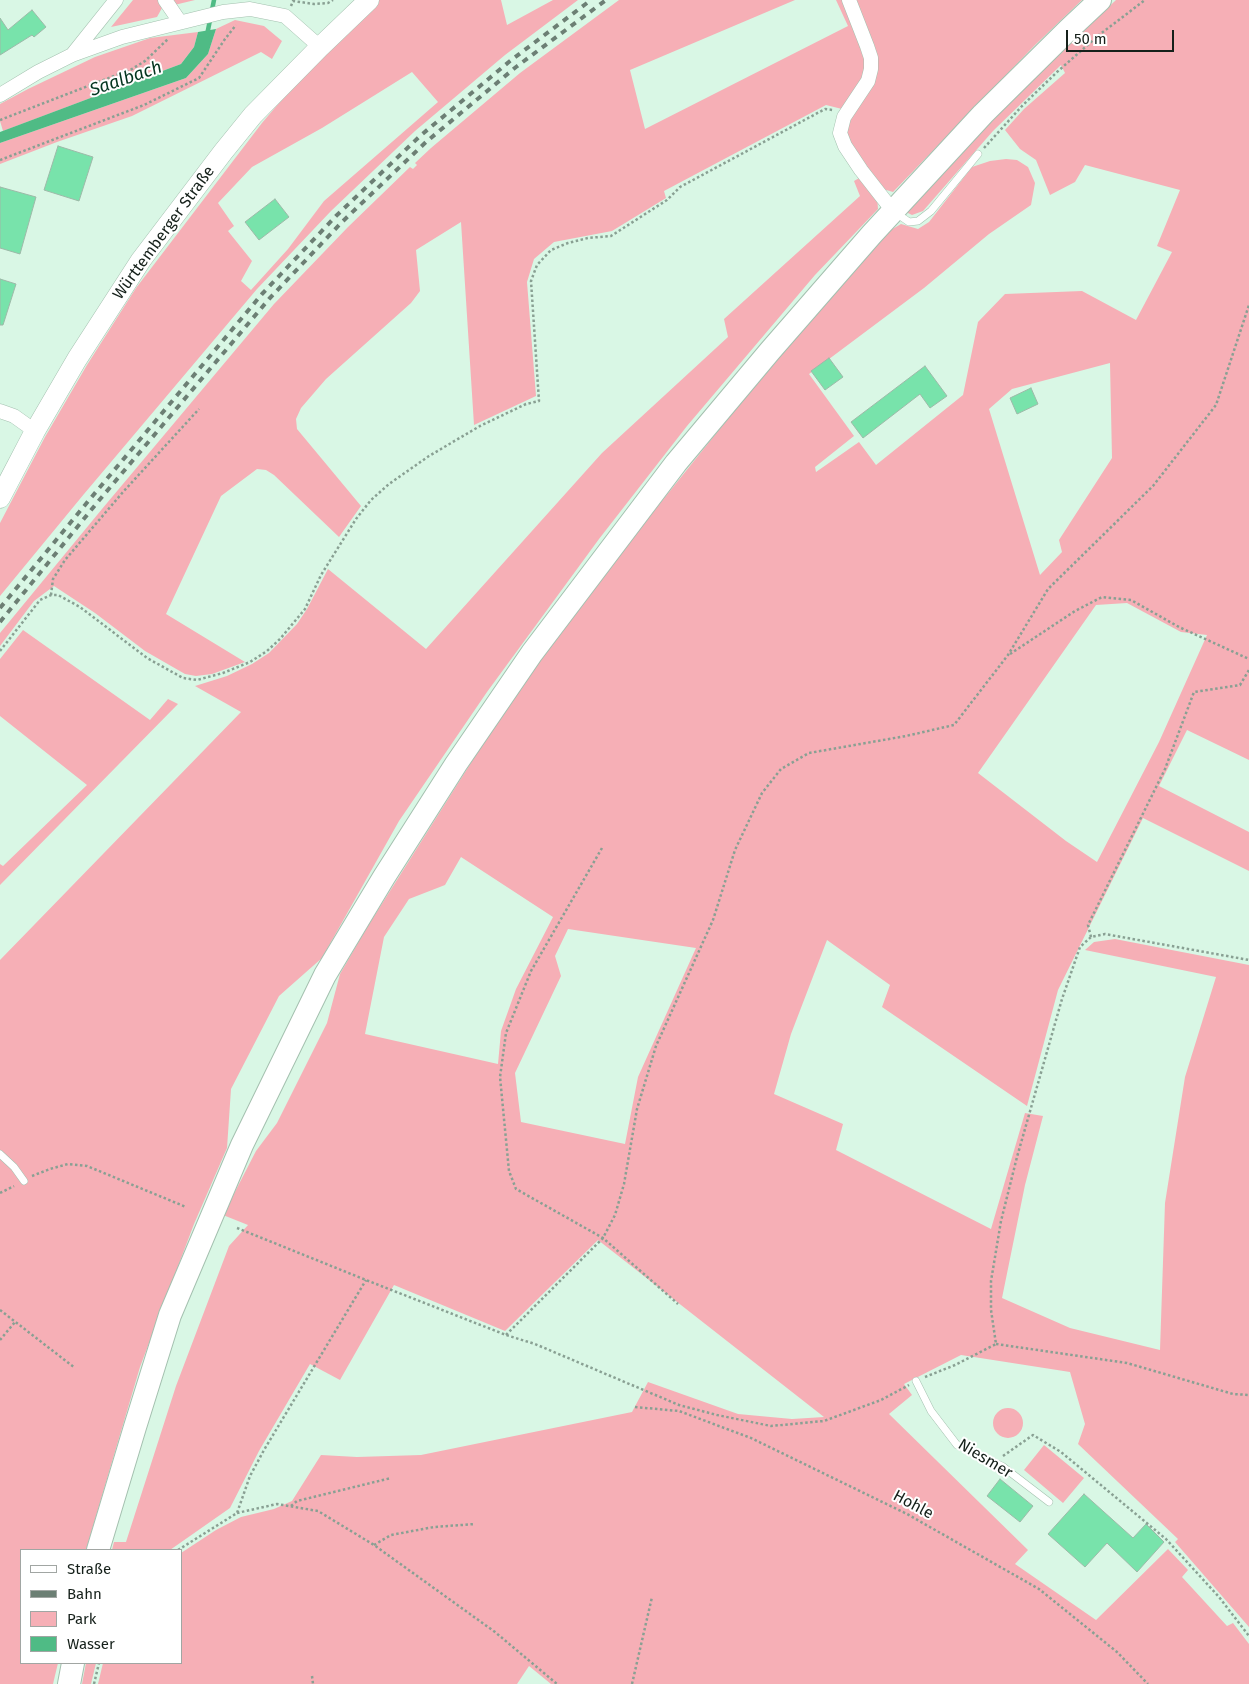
<!DOCTYPE html>
<meta charset="utf-8">
<style>
body{margin:0}
#map{position:relative;width:1249px;height:1684px;overflow:hidden;background:#d9f7e5;font-family:"Fira Sans",sans-serif}
canvas{display:block}
.legend{position:absolute;left:20px;top:1549px;width:162px;height:115px;box-sizing:border-box;background:#fff;border:1px solid #a1a6a3;margin:0;padding:6px 9px;list-style:none;font-size:15px;color:#15201a}
.legend li{display:flex;align-items:center;gap:10px;height:25px}
.legend b{width:25px;border:1px solid #a1a6a3}
.scale{position:absolute;left:1066px;top:30px;width:108px;height:22px;box-sizing:border-box;border:2px solid #15201a;border-top:0;padding-left:6px;font-size:15px;line-height:18px;white-space:nowrap;color:#15201a;-webkit-text-stroke:4px #fff;paint-order:stroke}
</style>
<div id="map">
<canvas width="1249" height="1684"></canvas>
<ul class="legend">
<li><b style="height:6px;background:#fff"></b>Straße</li>
<li><b style="height:6px;background:#6c7f74"></b>Bahn</li>
<li><b style="height:14px;background:#f6afb6"></b>Park</li>
<li><b style="height:14px;background:#4fbb85"></b>Wasser</li>
</ul>
<div class="scale">50 m</div>
</div>
<script>
const c = document.querySelector('canvas').getContext('2d');
c.lineJoin = 'round';
function paint(path, color) { c.fillStyle = color; c.fill(path, 'evenodd'); }
const poly = rows => new Path2D(rows.map(r => 'M' + r).join(''));
function strokePath(path, color, width, dash) { c.strokeStyle = color; c.lineWidth = width; c.lineCap = dash ? 'butt' : 'round'; c.setLineDash(dash || []); c.stroke(path); }
function write(font, color, halo, rows, align = 'center') {
  c.font = font + ' "Fira Sans",sans-serif'; c.lineWidth = 4; c.setLineDash([]); c.textBaseline = 'middle'; c.strokeStyle = halo; c.fillStyle = color; for (const [text, x, y, turn = 0] of rows) {
    c.save(); c.translate(x, y); c.rotate((+turn || 0) * Math.PI / 180); c.textAlign = isNaN(turn) ? turn : align; if (halo) c.strokeText(text, 0, 0); c.fillText(text, 0, 0); c.restore();
  }
}
paint(poly([
 [133,0,195,0,162,8,157,17,111,27],
 [379,0,501,0,507,25,553,0,578,0,505,55,415,131,331,211,257,289,84,494,0,596,0,523,45,437,87,365,136,288,262,123,321,54],
 [412,72,438,102,324,201,288,249,251,290,241,281,252,261,228,231,234,226,218,203,252,167,322,128],
 [619,0,795,0,630,70,645,129,848,26,836,0,845,0,864,44,867,71,842,109,826,105,664,191,666,198,612,231,554,242,534,259,527,282,536,396,474,425,461,222,416,250,420,291,411,303,326,379,301,408,296,419,297,429,361,506,339,537,274,475,266,470,257,469,221,496,166,614,245,662,212,674,196,676,185,674,145,651,95,613,54,586,34,601,0,646,0,633,102,509,274,304,348,227,410,167,413,169,417,165,415,163,431,148,520,73],
 [853,0,1082,0,1035,45,893,192,883,189,847,143,847,120,876,69],
 [1116,0,1249,0,1249,760,1187,730,1159,786,1249,832,1249,871,1143,818,1058,990,1027,1106,882,1007,890,985,827,940,791,1034,774,1094,843,1124,836,1150,991,1229,1025,1113,1043,1116,1025,1185,1002,1298,1070,1328,1160,1350,1165,1203,1185,1077,1216,977,1085,950,1094,942,1115,939,1249,965,1249,1627,1175,1542,1178,1539,1078,1444,1085,1424,1070,1372,961,1355,904,1384,912,1395,889,1414,1028,1550,1015,1564,1096,1620,1168,1549,1188,1570,1182,1577,1227,1626,1233,1623,1249,1644,1249,1684,551,1684,529,1666,517,1684,98,1684,103,1663,181,1663,181,1553,216,1530,241,1517,274,1509,292,1501,321,1455,357,1457,421,1455,632,1412,648,1382,738,1414,792,1419,824,1417,598,1240,505,1331,394,1285,340,1380,310,1364,259,1451,230,1508,170,1550,112,1550,114,1542,126,1542,176,1386,229,1246,248,1225,223,1215,256,1151,277,1123,327,1023,340,974,366,929,515,693,633,537,775,360,889,231,901,224,918,229,929,222,972,167,990,161,1006,159,1017,160,1028,167,1035,183,1031,205,989,234,924,288,809,374,854,436,815,467,816,472,859,442,876,465,963,395,978,322,1005,294,1082,291,1136,320,1172,252,1157,246,1180,190,1085,165,1075,182,1050,195,1036,160,1020,149,1005,130,1024,109,1065,73,1061,65,993,131,923,211,912,215,908,213,908,209,1015,96],
 [1110,363,1112,458,1059,540,1062,552,1040,575,989,409,1012,389],
 [1127,603,1181,632,1207,635,1159,742,1097,862,1066,841,978,773,1096,605],
 [461,857,553,917,516,989,501,1031,498,1064,365,1034,384,937,409,899,445,885],
 [568,929,696,948,638,1077,625,1144,521,1122,515,1073,561,976,555,956],
 [235,20,264,26,282,41,272,59,261,52,132,116,57,142,0,164,0,143,186,78,208,54,216,29],
 [198,32,194,47,181,64,3,131,0,121,0,104,28,89,95,57,150,38],
 [861,177,877,196,878,209,815,275,687,426,599,539,487,692,399,821,322,958,279,996,231,1089,227,1148,194,1224,140,1367,86,1550,21,1550,21,1663,58,1663,53,1684,0,1684,0,960,241,712,195,686,227,676,252,664,269,653,297,624,307,609,328,569,426,649,602,453,728,337,724,319,860,196,854,181],
 [23,630,150,720,168,699,178,704,0,885,0,864,3,866,87,785,0,716,0,659],
 '993 1423a15 15 0 1 1 30 0a15 15 0 1 1-30 0Z',
 [1044,1445,1084,1478,1063,1503,1024,1470],
 [86,1663,96,1663,91,1684,82,1684]
]), '#f6afb6');
paint(poly([
 [216,29,208,54,186,78,0,143,0,132,181,64,194,47,198,32]
]), '#4fbb85');
strokePath(poly([
 [207,35,214,0]
]), '#4fbb85', 4.5);
const building = poly([
 [32,10,46,27,34,37,32,35,0,55,0,18,8,30,32,10],
 [58,146,93,157,79,201,44,190,58,146],
 [0,187,36,197,20,254,0,248,0,187],
 [275,199,289,217,259,240,245,222,275,199],
 [0,279,16,284,3,325,0,325,0,279],
 [829,358,843,377,825,390,811,371,829,358],
 [925,366,947,396,930,408,920,394,863,438,851,422,925,366],
 [1031,388,1038,404,1017,414,1010,398,1031,388],
 [1000,1479,1033,1506,1020,1522,987,1496,1000,1479],
 [1084,1494,1133,1538,1146,1524,1164,1542,1137,1572,1107,1543,1085,1567,1048,1534,1084,1494]
]);
paint(building, '#78e3ab');
strokePath(building, '#9db9a8', 1);
const service = poly([
 [896,213,909,222,918,221,931,211,978,154],
 [0,1154,14,1167,24,1181],
 [916,1381,931,1411,957,1445,1002,1466,1049,1502]
]);
const minor = poly([
 [165,0,180,22],
 [849,0,867,46,871,58,871,69,868,81,844,117,840,133,845,146,861,170,893,211],
 [72,55,116,0],
 [0,95,38,72,72,55,122,37,223,12,250,9,285,16,320,47],
 [0,411,14,416,35,431]
]);
const secondary = poly([
 [0,498,35,431,77,359,141,260,223,152,253,115,320,47,369,0]
]);
const primary = poly([
 [98,1550,135,1427,170,1315,242,1145,325,975,384,877,456,764,532,653,676,463,770,351,872,234,983,114,1068,30,1100,0],
 [69,1684,73,1663]
]);
strokePath(service, '#a4c0af', 8);
strokePath(minor, '#a4c0af', 15);
strokePath(secondary, '#a4c0af', 21);
strokePath(primary, '#a4c0af', 24);
strokePath(poly([
 [291,6,293,1,314,4,328,3,333,0],
 [0,120,132,69,145,61,168,39],
 [984,148,1022,106,1057,72,1099,35,1145,0],
 [0,160,144,105,199,78,225,39,236,25],
 [51,595,53,579,65,560,123,492,199,409],
 [0,651,40,600,51,595,58,595,80,607,147,658,183,678,197,680,223,673,250,662,267,651,280,639,305,609,321,575,356,519,371,500,389,484,429,456,480,426,526,404,539,401,531,281,537,265,551,250,568,243,588,238,611,236,667,200,680,187,825,109,833,110],
 [1010,654,1075,611,1102,597,1131,600,1179,627,1249,659],
 [602,848,531,971,506,1033,500,1077,509,1171,516,1189,603,1238,678,1304],
 [1091,937,1088,925,1165,769,1194,692,1240,685,1249,670],
 [32,1176,50,1169,68,1164,87,1166,186,1207],
 [0,1193,14,1186],
 [237,1228,366,1280,506,1335,535,1344,679,1405,717,1415,771,1426,824,1421,881,1400,909,1385],
 [0,1310,75,1368],
 [506,1335,603,1238,615,1215,624,1184,637,1109,656,1046,713,920,735,850,762,793,781,769,809,753,906,736,954,725,1008,655,1048,589,1153,486,1216,405,1249,305],
 [0,1340,15,1322],
 [996,1344,1127,1363,1233,1394,1249,1395],
 [925,1377,955,1365,996,1344,991,1310,991,1281,1001,1221,1017,1157,1062,999,1080,947,1091,937,1105,934,1249,960],
 [635,1407,679,1411,751,1438,907,1514,1039,1589,1117,1652,1148,1684],
 [1003,1456,1033,1435,1061,1452,1166,1539,1219,1597,1249,1636],
 [291,1506,297,1501,391,1478],
 [237,1513,277,1504,318,1511,374,1545,495,1632,557,1684],
 [374,1545,391,1535,434,1527,475,1524],
 [178,1550,237,1513,250,1476,264,1450,366,1280],
 [312,1676,313,1684],
 [94,1684,99,1663],
 [632,1684,652,1597]
]), '#89a093', 2.5, [2.5, 2.5]);
strokePath(service, '#fff', 7);
strokePath(minor, '#fff', 14);
strokePath(secondary, '#fff', 20);
strokePath(primary, '#fff', 22);
strokePath(poly([
 [0,608,90,499,262,294,336,216,420,136,510,61,591,0],
 [0,622,96,504,269,299,342,222,426,142,516,67,606,0]
]), '#6c7f74', 4, [6, 6]);
write('16px', '#15201a', '#fff', [
 ["Württemberger Straße",164,233,-54],
 ["Niesmer",985,1459,31],
 ["Hohle",913,1505,28]
]);
write('italic 18px', '#053520', '#fff', [
 ["Saalbach",126,79,-19]
]);
</script>
